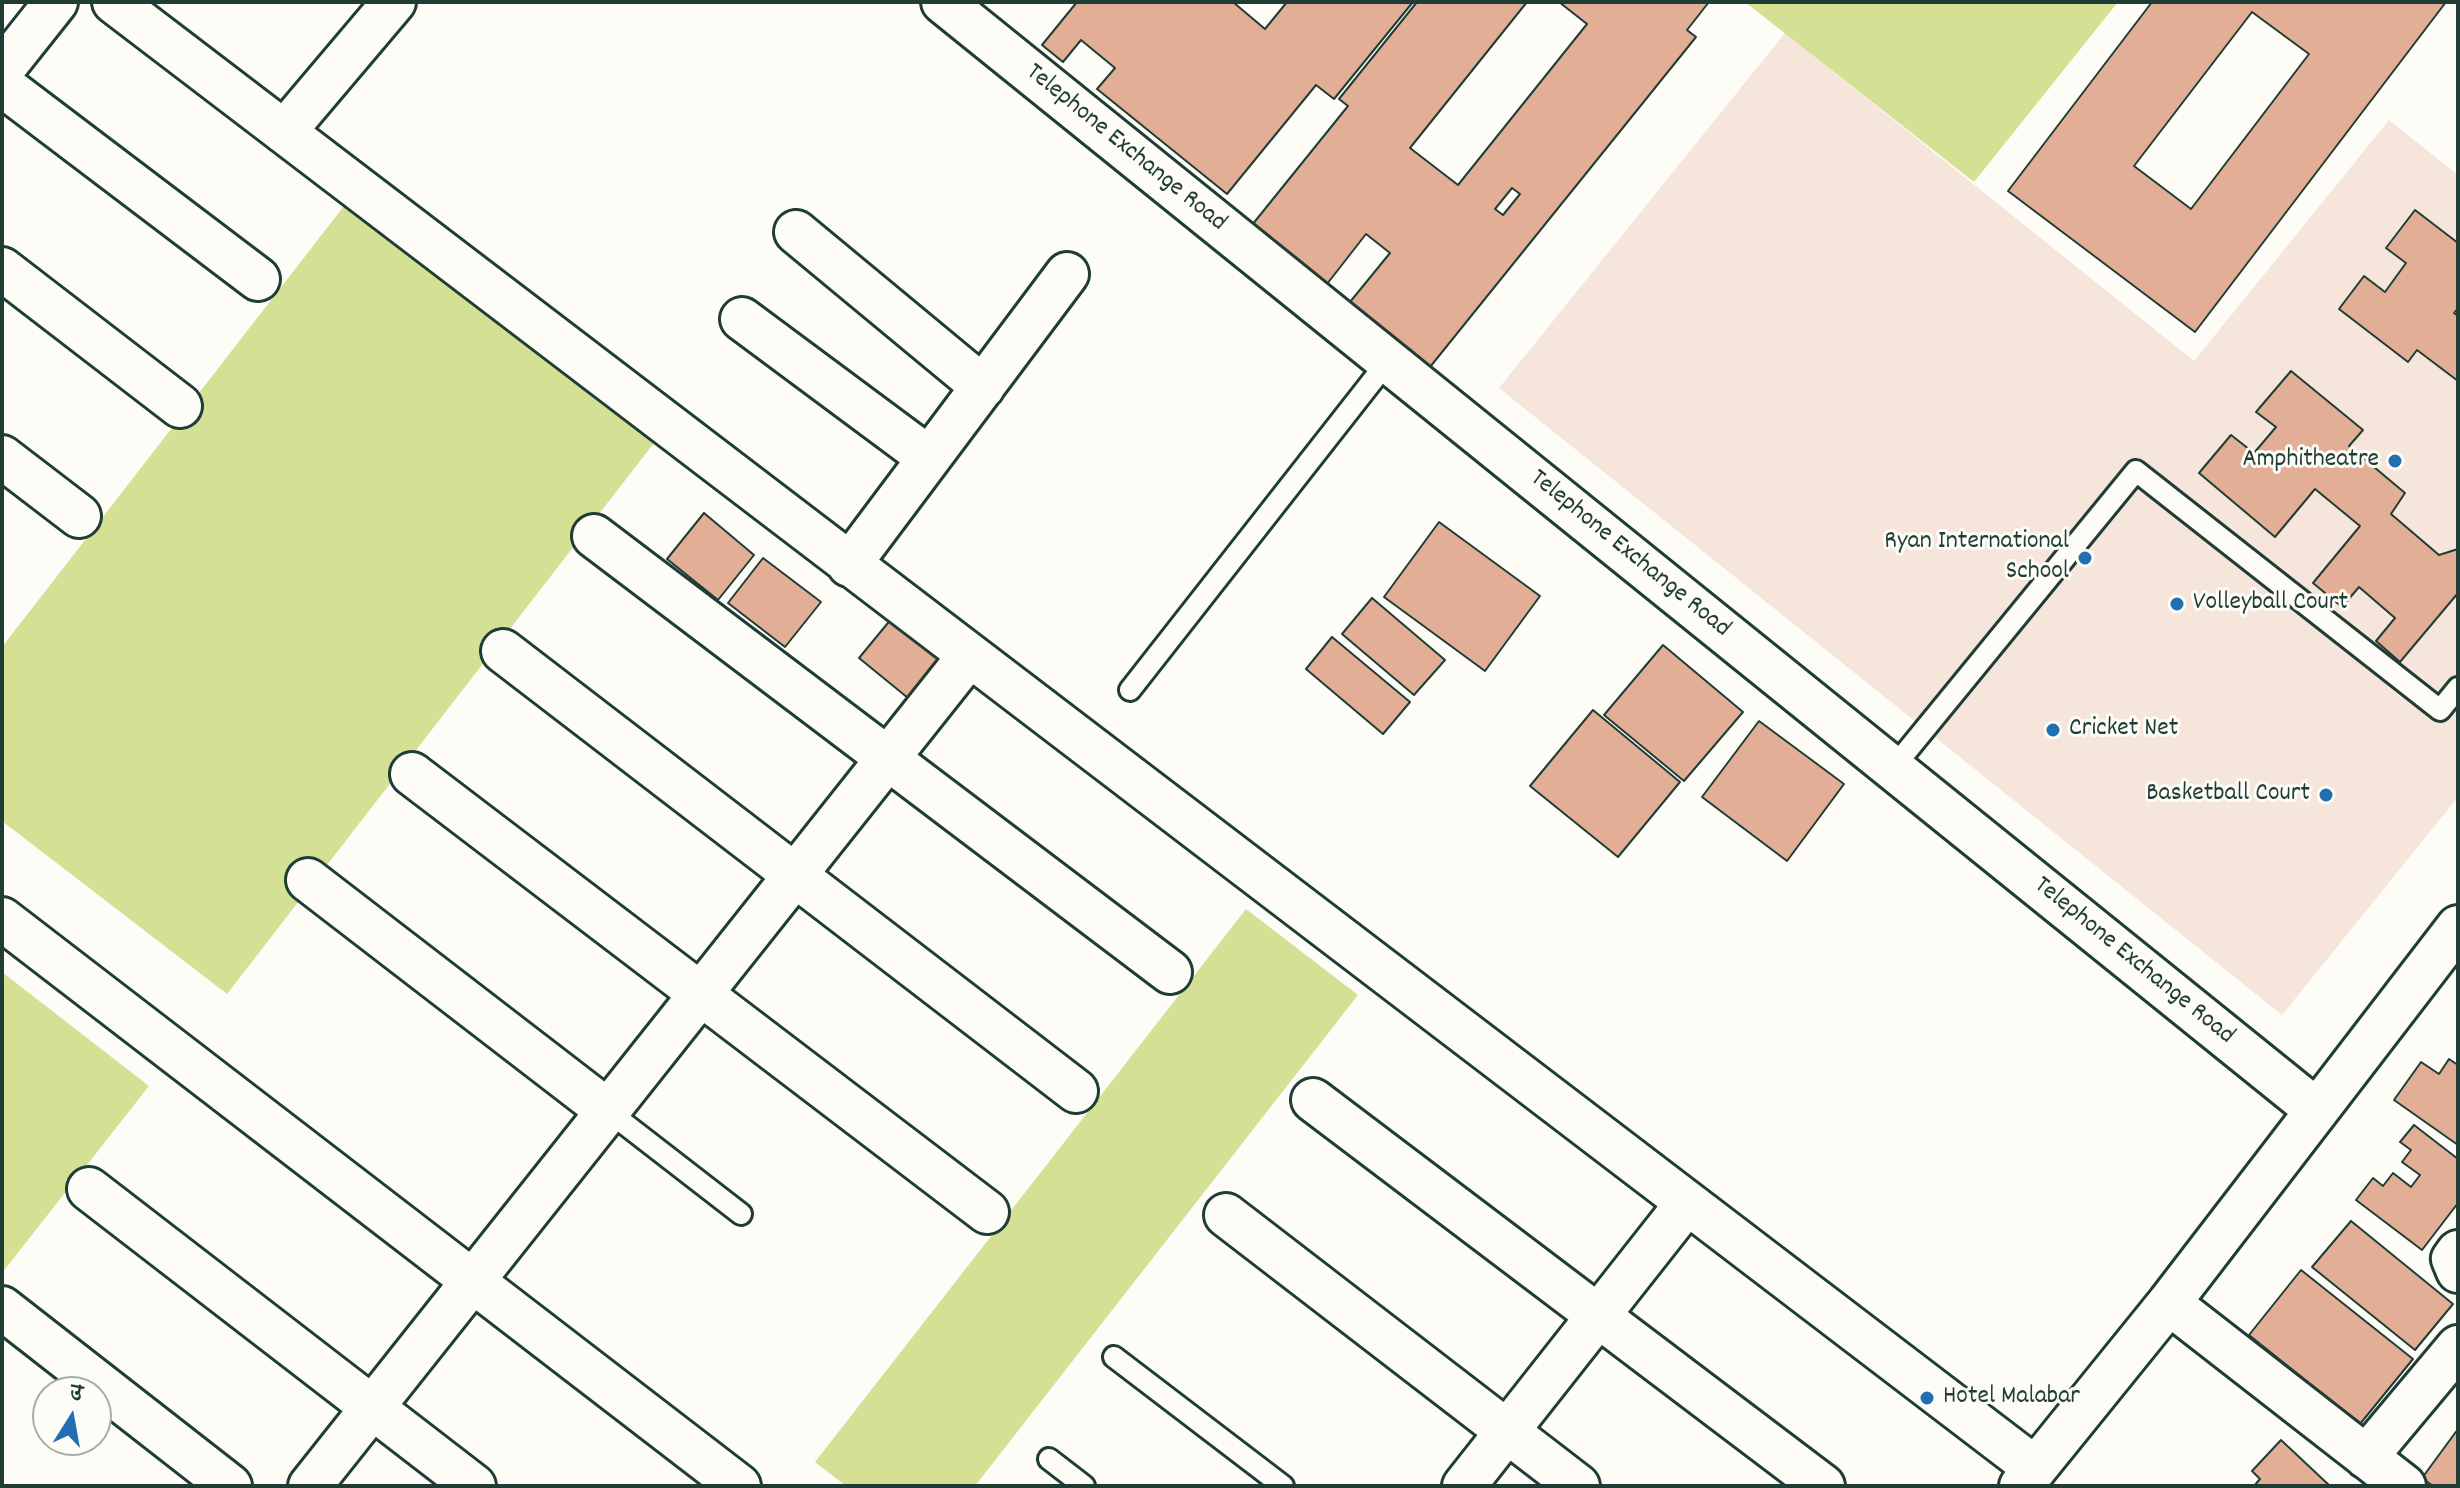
<!DOCTYPE html>
<meta charset="utf-8">
<style>
body{margin:0}
#map{position:relative;width:2460px;height:1488px;overflow:hidden;background:#fdfcf7;font-family:Dekko,"Playpen Sans Deva",sans-serif}
canvas{display:block}
.frame{position:absolute;inset:0;border:4px solid #1f3d34;pointer-events:none}
.north{position:absolute;left:32px;top:1376px;width:80px;height:80px;box-sizing:border-box;background:#fdfcf7;border:2px solid #a4b0a9;border-radius:50%;rotate:11deg;font-size:22px;font-weight:700;line-height:32px;text-align:center;color:#1f3d34}
.north::after{content:'';display:block;margin:auto;width:28px;height:36px;background:#1f6fb2;clip-path:polygon(50% 0,100% 100%,50% 72%,0 100%)}
</style>
<div id="map">
<canvas width="2460" height="1488"></canvas>
<div class="frame"></div>
<div class="north">उ</div>
</div>
<script>
const c = document.querySelector('canvas').getContext('2d');
c.lineJoin = 'round';
function paint(path, color) { c.fillStyle = color; c.fill(path, 'evenodd'); }
const poly = rows => new Path2D(rows.map(r => 'M' + r).join(''));
function strokePath(path, color, width, dash) { c.strokeStyle = color; c.lineWidth = width; c.lineCap = dash ? 'butt' : 'round'; c.setLineDash(dash || []); c.stroke(path); }
function write(font, color, halo, rows, align = 'center') {
  c.font = font + ' Dekko,sans-serif'; c.lineWidth = 6; c.setLineDash([]); c.textBaseline = 'middle'; c.strokeStyle = halo; c.fillStyle = color; for (const [text, x, y, turn = 0] of rows) {
    c.save(); c.translate(x, y); c.rotate((+turn || 0) * Math.PI / 180); c.textAlign = isNaN(turn) ? turn : align; if (halo) c.strokeText(text, 0, 0); c.fillText(text, 0, 0); c.restore();
  }
}
paint(poly([
 [1785,33,2194,361,2389,120,2458,175,2458,797,2282,1015,1499,388]
]), '#f5e5da');
paint(poly([
 [1745,2,2118,2,1974,182],
 [344,206,654,443,227,994,2,821,2,647],
 [1246,909,1358,995,975,1486,846,1486,815,1462],
 [2,972,149,1086,2,1273]
]), '#d4e194');
const building = poly([
 [1077,2,1233,2,1265,29,1287,2,1413,2,1334,99,1316,85,1227,194,1097,89,1115,68,1081,40,1063,62,1042,45,1077,2],
 [1417,2,1527,2,1410,148,1458,185,1587,24,1559,2,1709,2,1687,30,1696,37,1430,367,1350,302,1390,253,1366,234,1327,284,1252,225,1348,106,1339,99,1417,2],
 [1512,188,1520,194,1503,215,1495,209,1512,188],
 [2152,2,2446,2,2195,332,2008,191,2152,2],
 [2252,12,2309,54,2191,209,2134,166,2252,12],
 [2415,210,2458,243,2458,308,2454,313,2458,316,2458,381,2417,350,2408,362,2339,309,2364,276,2385,292,2406,263,2386,248,2415,210],
 [2291,371,2363,430,2349,446,2405,493,2391,514,2439,555,2458,549,2458,593,2400,662,2376,641,2395,618,2359,587,2342,607,2313,583,2360,526,2315,489,2275,537,2199,473,2231,435,2254,453,2276,427,2256,412,2291,371],
 [704,513,754,555,718,600,667,559,704,513],
 [1439,522,1540,596,1485,671,1384,597,1439,522],
 [763,558,821,602,785,647,728,603,763,558],
 [1372,598,1445,660,1414,695,1342,634,1372,598],
 [892,618,941,657,908,698,859,658,892,618],
 [1332,637,1410,702,1383,734,1306,669,1332,637],
 [1663,645,1743,712,1684,781,1604,715,1663,645],
 [1593,710,1680,782,1618,857,1530,786,1593,710],
 [1759,721,1844,784,1787,861,1702,797,1759,721],
 [2449,1059,2458,1065,2458,1145,2394,1100,2421,1062,2439,1074,2449,1059],
 [2414,1125,2458,1159,2458,1203,2422,1250,2356,1200,2373,1178,2383,1186,2393,1173,2411,1187,2420,1175,2402,1162,2411,1150,2400,1142,2414,1125],
 [2351,1221,2453,1304,2415,1350,2312,1267,2351,1221],
 [2301,1270,2413,1359,2360,1424,2249,1335,2301,1270],
 [2458,1429,2458,1486,2433,1486,2422,1478,2458,1429],
 [2281,1440,2330,1486,2254,1486,2260,1479,2252,1471,2281,1440]
]);
paint(building, '#e2ae95');
strokePath(building, '#1f3d34', 2);
const service = poly([
 [1130,690,1388,361],
 [1893,768,2136,471,2440,710,2458,688],
 [608,1111,741,1214],
 [1114,1357,1283,1486],
 [1049,1459,1084,1486]
]);
const minor = poly([
 [114,2,2035,1468],
 [943,2,2315,1109],
 [2,70,56,2],
 [2,85,258,279],
 [284,132,394,2],
 [796,232,983,387],
 [2,269,180,406],
 [742,319,929,458],
 [2,457,79,516],
 [594,536,1170,972],
 [849,565,1067,274],
 [503,651,1076,1091],
 [412,774,987,1212],
 [308,880,608,1111],
 [2,919,739,1486],
 [1313,1100,1823,1486],
 [89,1189,474,1486],
 [1226,1215,1578,1486],
 [2458,1252,2453,1259,2458,1271],
 [2169,1303,2404,1486],
 [2,1308,230,1486],
 [2366,1457,2458,1347],
 [310,1486,969,656],
 [1464,1486,1687,1203],
 [2021,1486,2169,1303,2458,927]
]);
strokePath(service, '#1f3d34', 26);
strokePath(minor, '#1f3d34', 48);
strokePath(service, '#fdfcf7', 20);
strokePath(minor, '#fdfcf7', 42);
for (const [x, y, r, color] of [
 [2395,461,8,"#1f6fb2"],
 [2085,558,8,"#1f6fb2"],
 [2177,604,8,"#1f6fb2"],
 [2053,730,8,"#1f6fb2"],
 [2326,795,8,"#1f6fb2"],
 [1927,1398,8,"#1f6fb2"]
]) { const dot = new Path2D(); dot.arc(x, y, r, 0, 2 * Math.PI); c.fillStyle = color; c.fill(dot); strokePath(dot, '#fdfcf7', 3); }
write('26px', '#1f3d34', '#fdfcf7', [
 ["Telephone Exchange Road",1125,149,39],
 ["Telephone Exchange Road",1629,555,39],
 ["Telephone Exchange Road",2133,962,39]
]);
write('26px', '#1f3d34', '#fdfcf7', [
 ["Amphitheatre",2379,461],
 ["Ryan International",2069,543],
 ["School",2069,573],
 ["Volleyball Court",2193,604,"left"],
 ["Cricket Net",2069,730,"left"],
 ["Basketball Court",2310,795],
 ["Hotel Malabar",1943,1398,"left"]
], 'right');
</script>
